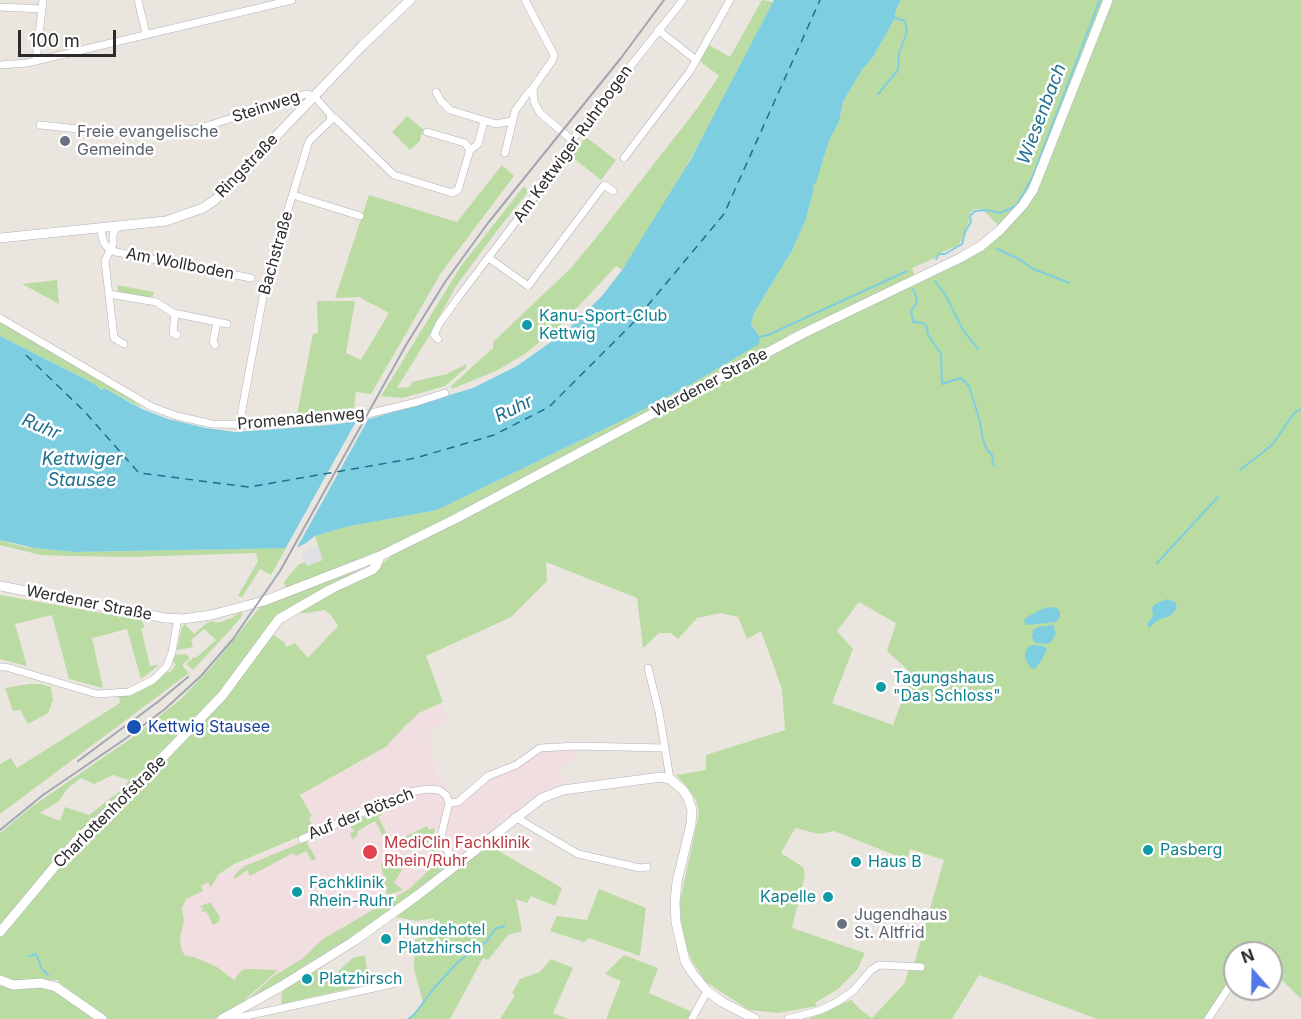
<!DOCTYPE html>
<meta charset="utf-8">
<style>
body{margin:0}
#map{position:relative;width:1301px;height:1019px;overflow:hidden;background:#ebe5df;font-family:Inter,sans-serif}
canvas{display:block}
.north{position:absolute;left:1223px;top:941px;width:60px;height:60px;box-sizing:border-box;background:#fff;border:2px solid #aaa;border-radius:50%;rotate:340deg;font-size:16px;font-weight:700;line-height:24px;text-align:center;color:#2b2b2b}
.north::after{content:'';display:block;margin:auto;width:21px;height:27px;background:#5277e6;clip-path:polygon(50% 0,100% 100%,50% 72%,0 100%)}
.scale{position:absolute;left:18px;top:30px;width:98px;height:27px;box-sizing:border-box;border:3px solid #2b2b2b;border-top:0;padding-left:8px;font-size:18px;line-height:21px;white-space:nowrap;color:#2b2b2b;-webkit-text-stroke:4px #fff;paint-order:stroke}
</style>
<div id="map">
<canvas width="1301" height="1019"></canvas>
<div class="north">N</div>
<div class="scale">100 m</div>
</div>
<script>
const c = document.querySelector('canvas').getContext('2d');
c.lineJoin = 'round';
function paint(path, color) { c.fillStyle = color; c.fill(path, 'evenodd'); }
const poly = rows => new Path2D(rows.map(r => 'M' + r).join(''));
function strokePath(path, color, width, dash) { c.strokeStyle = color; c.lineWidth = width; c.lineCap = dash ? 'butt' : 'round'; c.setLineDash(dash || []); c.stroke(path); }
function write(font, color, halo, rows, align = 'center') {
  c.font = font + ' Inter,sans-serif'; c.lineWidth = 5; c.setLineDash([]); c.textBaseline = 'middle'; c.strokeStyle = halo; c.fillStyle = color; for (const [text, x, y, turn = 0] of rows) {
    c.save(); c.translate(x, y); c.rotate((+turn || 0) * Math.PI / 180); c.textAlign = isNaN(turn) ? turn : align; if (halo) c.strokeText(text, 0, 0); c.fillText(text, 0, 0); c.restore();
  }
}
paint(poly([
 [318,545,324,560,307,567,301,553]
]), '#e0dfe5');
paint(poly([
 [443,702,447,721,428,731,437,778,442,776,453,800,459,802,485,780,534,752,576,748,574,760,558,769,565,786,541,795,529,802,455,864,246,1001,271,976,269,974,241,983,175,997,181,881,224,876,245,863,310,836,316,830,309,818,312,816,300,795,387,746,404,727,419,713]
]), '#f1dee0');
paint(poly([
 [762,0,773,2,713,119,668,198,622,270,616,266,561,325,526,353,498,370,452,389,451,386,493,348,493,342,571,268,596,238,696,110,719,76,700,61,709,45,730,57],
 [901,0,1301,0,1301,999,1271,969,1271,953,1235,953,1235,983,1203,1019,1097,1019,979,975,952,1019,808,1019,851,1000,862,1011,872,1018,904,984,909,969,914,964,944,860,910,849,907,860,834,831,819,834,795,828,781,853,803,867,805,875,792,928,865,953,857,970,838,989,815,1003,817,1006,778,1013,749,1010,706,982,692,961,685,944,681,925,680,902,699,813,696,800,688,788,676,775,706,770,706,755,785,730,782,689,761,631,747,639,738,617,721,613,697,618,678,639,671,633,659,633,643,648,637,598,546,562,547,581,511,617,426,656,443,702,419,713,404,727,387,746,300,795,312,816,309,818,315,830,234,864,219,874,211,887,208,882,201,886,203,891,186,899,182,908,184,921,180,937,181,949,185,956,194,957,217,967,234,980,242,970,247,969,278,970,246,999,244,1003,214,1019,108,1019,61,987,58,980,15,983,0,976,0,938,60,863,192,731,271,633,284,642,286,647,295,643,308,658,338,626,331,615,325,610,306,613,291,613,375,570,398,550,790,342,985,244,1000,227,982,209,974,209,970,213,969,221,959,245,938,254,935,258,912,268,915,276,788,335,786,338,458,515,377,552,286,589,284,582,298,565,305,562,307,566,323,560,315,536,346,527,437,510,629,417,688,386,758,344,760,337,751,324,754,313,793,249,806,219,814,189,813,184,821,168,829,141,839,122,843,102,862,70,873,57,895,18,895,12],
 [859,602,896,623,887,651,912,674,893,725,832,703,853,649,837,631],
 [407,116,424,130,422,132,420,141,410,150,392,132],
 [586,137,616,160,601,180,571,156],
 [502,165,514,176,441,273,371,394,356,392,354,408,338,411,301,414,301,419,296,419,313,334,318,333,317,301,355,301,346,353,361,360,389,313,359,297,335,298,369,195,457,222],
 [524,186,528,192,499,228,456,286,426,341,397,388,409,387,412,382,447,374,466,364,466,368,445,386,403,398,381,396,461,266],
 [57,280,59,304,22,284],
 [117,285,154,292,152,299,118,292],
 [0,320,128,395,142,408,104,388,103,390,93,383,0,336],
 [0,540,24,547,74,552,286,548,271,575,260,569,242,597,238,596,258,561,256,553,131,557,68,556,41,555,8,547,0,545],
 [366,566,283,613,221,695,133,785,0,928,0,833,30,808,133,737,181,699,210,669,260,607],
 [113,775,129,780,125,787,89,815,65,807,60,821,40,813,59,801,68,788,81,778,94,784],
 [0,595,141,620,145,628,141,628,150,666,159,665,141,679,127,629,92,638,103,688,69,679,52,615,15,624,27,666,0,659],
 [242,611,242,616,230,630,193,670,186,664,193,658,197,657,216,640,204,629,191,640,193,647,177,650,182,627,185,624,194,634,207,623,212,621,218,623,232,618],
 [186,654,190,658,182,665,189,673,0,814,0,764,11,758,17,768,120,703,119,695,167,671,170,673,176,664,172,661,175,655],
 [29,684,40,684,51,687,53,700,48,713,28,724,20,710,13,711,5,688],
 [380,810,383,814,378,817,392,843,427,826,429,830,434,828,437,852,439,851,443,856,448,867,382,917,301,971,246,1001,272,977,302,959,323,939,409,889,431,868,436,861,430,857,433,853,423,833,398,846,397,845,389,848,375,821,358,831,357,836,352,839,350,833,353,832,354,830,351,828,352,823,372,813,373,817,376,816,375,812],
 [306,841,314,855,316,859,312,861,306,851,296,856,293,853,250,876,247,870,235,879,233,878,238,871,245,866],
 [487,844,562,888,555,906,531,896,527,903,516,899,522,931,508,935,488,960,483,958,450,1019,408,1019,423,1003,414,969,415,940,433,932,434,918,417,921,395,917],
 [403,856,408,860,394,883,403,890,387,895,381,864,395,857],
 [599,889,646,908,640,956,589,938,584,942,550,931,557,916,587,920],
 [210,902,220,917,218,923,213,925,206,911,202,912,203,907,200,908,199,907],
 [365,955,369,984,281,1004,282,991,321,968,327,974,336,973,353,958],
 [624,955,658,968,649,993,692,1012,689,1019,606,1019,621,981,605,974],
 [551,959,573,968,553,1013,568,1019,500,1019,515,995,512,993,520,979,540,972],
 [0,984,53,988,98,1019,0,1019]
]), '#badca2');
paint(poly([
 [774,0,901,0,895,12,895,18,873,57,862,70,843,102,839,122,829,141,816,183,813,184,814,189,806,219,793,249,754,313,751,324,760,337,759,344,688,386,629,417,437,510,346,527,315,536,306,543,296,548,74,552,34,548,0,540,0,336,93,383,102,390,104,388,142,409,168,419,206,428,235,432,330,425,366,420,473,388,517,366,565,332,602,296,622,270,691,159],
 [1167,599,1175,602,1177,608,1170,616,1158,620,1149,628,1147,624,1153,616,1152,608,1155,604],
 [1048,607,1057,608,1060,612,1060,618,1056,622,1028,625,1025,624,1024,620,1027,617,1042,609],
 [1053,625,1056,634,1051,642,1047,644,1035,643,1032,637,1033,630,1038,627],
 [1032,645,1044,646,1047,649,1041,661,1035,669,1031,668,1025,659,1025,653,1028,647]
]), '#7ecee1');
paint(poly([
 [370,416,295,551,284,551,358,418]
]), '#ebe5df');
strokePath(poly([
 [878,94,898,70,899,53,907,32,905,21,895,18],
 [997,249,1021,260,1031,268,1069,283],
 [936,259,939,254,945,254,962,244,965,232,971,222,970,216,975,211,986,210,1000,213,1016,206,1032,178,1100,0],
 [935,281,945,294,963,330,978,349],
 [913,289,917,299,916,304,911,311,913,322,923,323,927,327,928,335,941,354,942,384,961,378,969,386,979,418,983,440,987,450,992,455,994,466],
 [759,337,768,335,907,271],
 [1240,470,1272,445,1294,413,1301,409],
 [1157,563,1218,497],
 [29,956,36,954,42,969,48,975],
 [408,1019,414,1015,434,988,459,961,486,942,496,928,503,927,504,925]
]), '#7ecee1', 2);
strokePath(poly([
 [26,355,85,412,139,473,249,487,416,458,494,435,549,407,633,323,724,214,820,0]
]), '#1d6f8e', 1.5, [8, 6]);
const street = poly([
 [138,0,146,34],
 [525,0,554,55,552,61,533,88,534,102,540,113,572,140],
 [0,7,42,9],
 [658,30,696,60],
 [36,61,43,0],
 [0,65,27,63,292,0],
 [436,92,441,101,450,110,496,124,512,121],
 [332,117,336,119,394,175,452,193,458,190,470,150,478,144,484,121],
 [40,125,126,134,160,134,201,128,306,94,314,96,330,114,331,120,309,141,266,281,239,426],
 [427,132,465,143,470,150],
 [505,153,515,111,527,94,533,88],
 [624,158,690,71,730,0],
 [293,195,360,216],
 [120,226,116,228,113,235,113,244,105,261,114,338,124,344],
 [100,228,104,243,109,249],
 [109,249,116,252,251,278],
 [489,258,528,286,604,185,613,191],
 [109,294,156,302,173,313,227,324],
 [175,313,173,333,177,335],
 [0,318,152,407,177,416,212,424,262,425,359,416,417,402,445,393],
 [438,339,434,335,439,324,460,295,539,191,572,140,683,0],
 [215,345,213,342,217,322],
 [0,667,6,667,97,694,129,692,153,680,167,666,172,652,178,618],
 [648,668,659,712,670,779],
 [449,803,458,802,488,776,516,765,540,748,577,746,665,748],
 [515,817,578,854,640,868,647,867],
 [302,839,409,792,428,789,439,790,446,795,449,803,442,832,442,843,457,864],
 [230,1015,237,1018,392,984],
 [692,1019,707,991],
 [788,1019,821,1010,837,1002,853,991,871,970,879,965,921,967],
 [1208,1019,1229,987]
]);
const secondary = poly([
 [0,238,166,221,203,208,215,200,362,46,410,0],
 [0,586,165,618,183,619,211,615,264,601,380,556,457,518,804,333,960,258,981,246,1000,230,1023,205,1033,190,1108,0],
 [0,932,76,841,132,789,222,696,279,619,331,589,372,570,376,566,380,556],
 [0,980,13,985,41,983,56,987,102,1019],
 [222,1019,280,987,354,941,418,895,542,798,563,790,661,777,670,779,683,790,688,798,692,810,691,824,677,882,675,902,676,922,685,961,693,974,707,991,722,1002,755,1019]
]);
strokePath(street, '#b0b2ba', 8);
strokePath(secondary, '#b0b2ba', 10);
strokePath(street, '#fff', 7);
strokePath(secondary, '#fff', 9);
strokePath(poly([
 [78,761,159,701,188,677],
 [0,830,43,795,125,739,165,709,201,676,233,639,280,571,406,345,445,282,488,223,621,58,664,0]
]), '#a2a6b3', 2);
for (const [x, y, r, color] of [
 [65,141,6,"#6b7280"],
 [527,325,6,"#0f9aa8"],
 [881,687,6,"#0f9aa8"],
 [134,727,8,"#1a4fb4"],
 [1148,850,6,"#0f9aa8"],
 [370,852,8,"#e0444e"],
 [856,862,6,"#0f9aa8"],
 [297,892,6,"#0f9aa8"],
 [828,897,6,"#0f9aa8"],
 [842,924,6,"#6b7280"],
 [386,939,6,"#0f9aa8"],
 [307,979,6,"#0f9aa8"]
]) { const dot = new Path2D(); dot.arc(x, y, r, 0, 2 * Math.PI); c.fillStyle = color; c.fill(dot); strokePath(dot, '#fff', 2); }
write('16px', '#2b2b2b', '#fff', [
 ["Steinweg",266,107,-18],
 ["Am Kettwiger Ruhrbogen",573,144,-54],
 ["Ringstraße",247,166,-46],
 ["Bachstraße",276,253,-74],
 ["Am Wollboden",180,264,11],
 ["Werdener Straße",710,383,-28],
 ["Promenadenweg",301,419,-5],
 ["Werdener Straße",89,603,11],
 ["Charlottenhofstraße",110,812,-45],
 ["Auf der Rötsch",361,814,-22]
]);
write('16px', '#5b616d', '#fff', [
 ["Freie evangelische",77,132],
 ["Gemeinde",77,150],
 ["Jugendhaus",854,915],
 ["St. Altfrid",854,933]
], 'left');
write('16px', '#0d838f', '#fff', [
 ["Kanu-Sport-Club",539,316],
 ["Kettwig",539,334],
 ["Tagungshaus",893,678],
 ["\"Das Schloss\"",893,696],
 ["Pasberg",1160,850],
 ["Haus B",868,862],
 ["Fachklinik",309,883],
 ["Rhein-Ruhr",309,901],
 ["Kapelle",816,897,"right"],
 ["Hundehotel",398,930],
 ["Platzhirsch",398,948],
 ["Platzhirsch",319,979]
], 'left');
write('16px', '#164399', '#fff', [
 ["Kettwig Stausee",148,727]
], 'left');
write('16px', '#be3a42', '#fff', [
 ["MediClin Fachklinik",384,843],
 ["Rhein/Ruhr",384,861]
], 'left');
write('italic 18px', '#1d6f8e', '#fff', [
 ["Wiesenbach",1042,114,-69],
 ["Ruhr",514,409,-26],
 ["Ruhr",41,427,23],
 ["Kettwiger",82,460],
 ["Stausee",82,481]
]);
</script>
